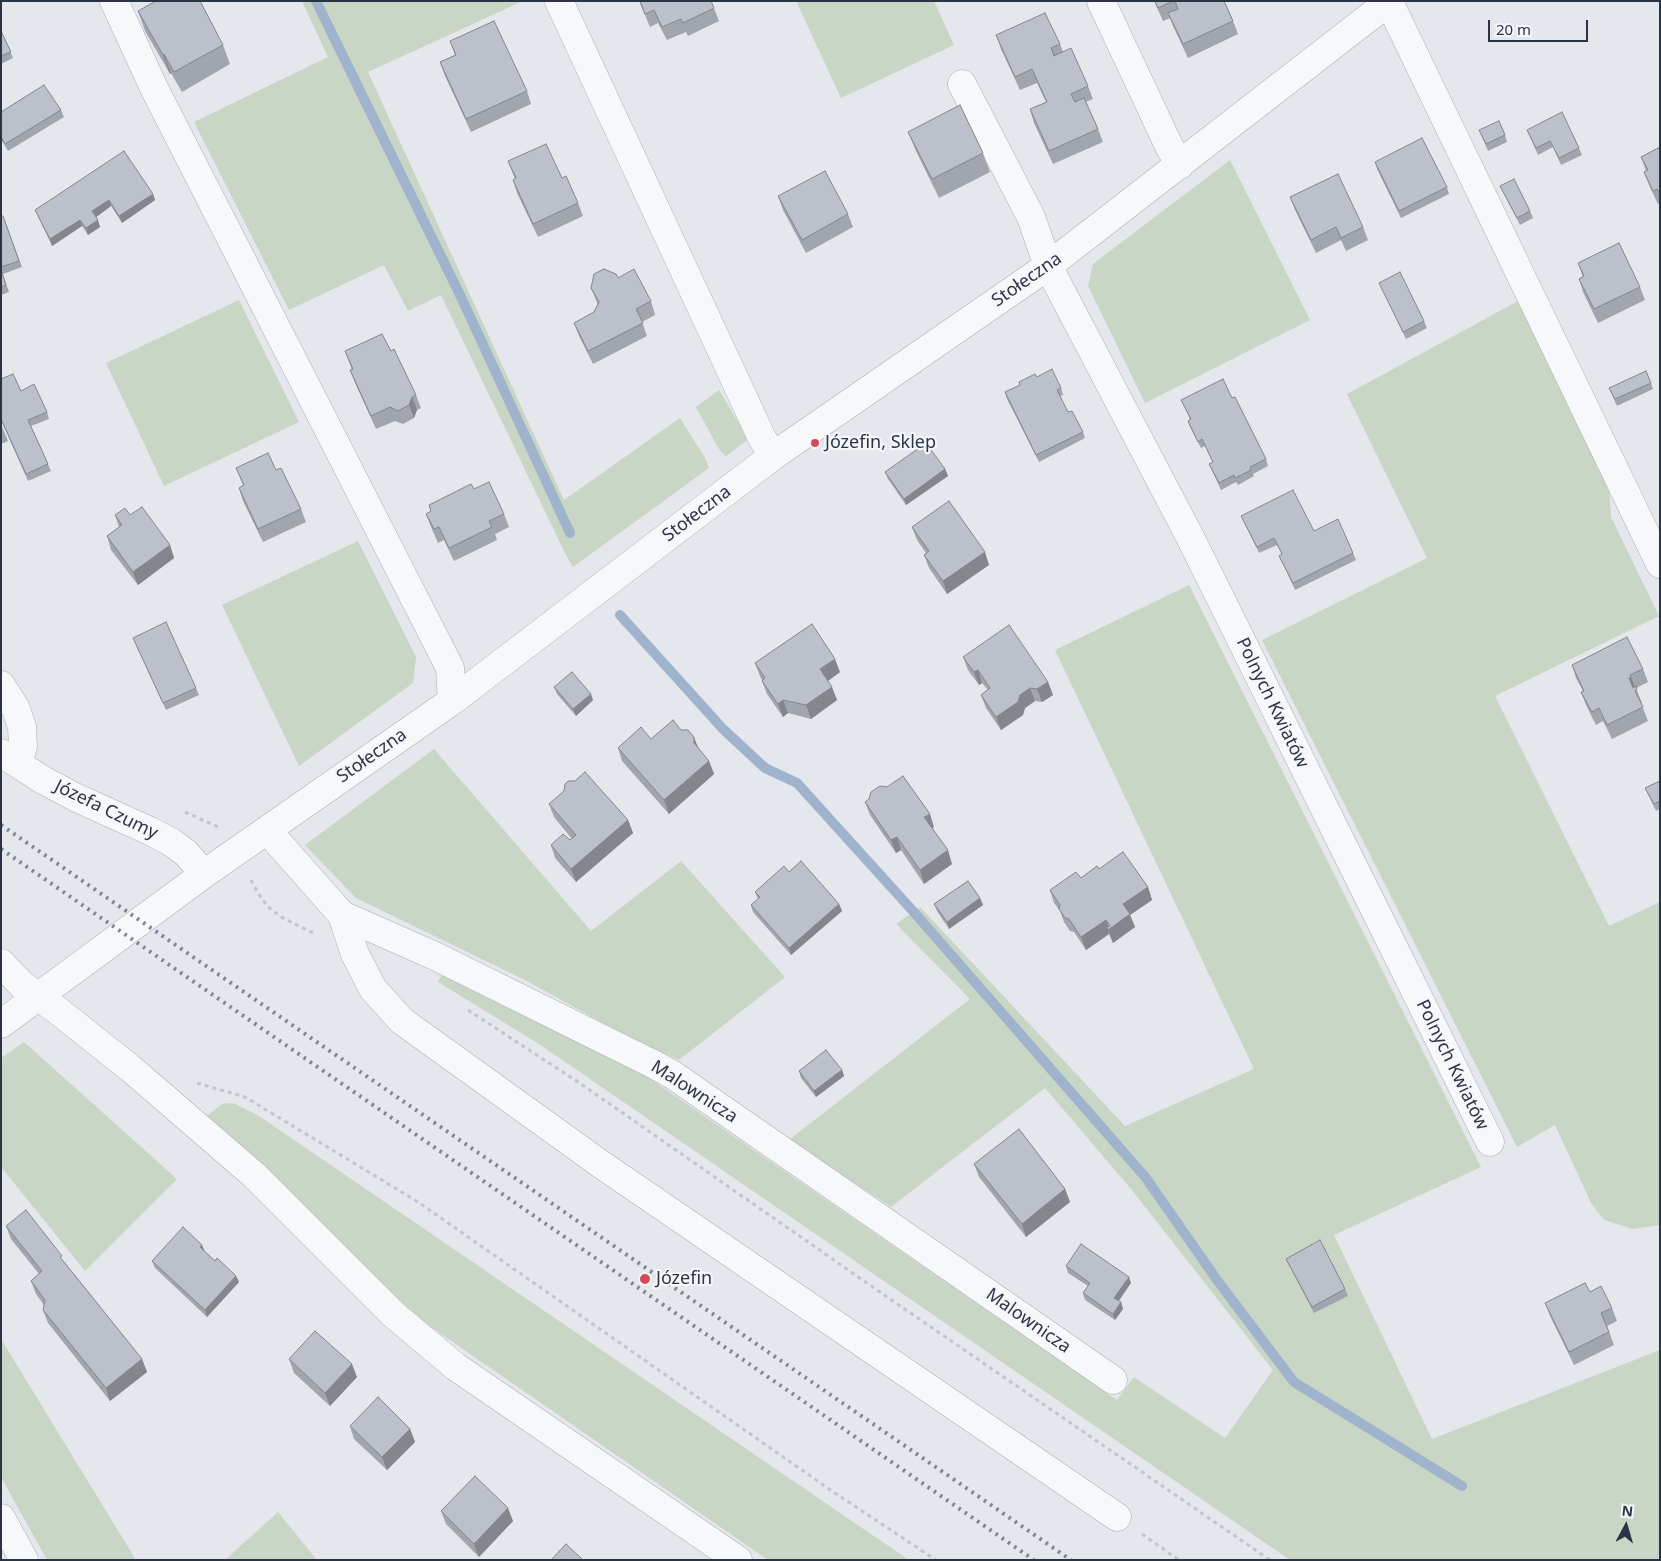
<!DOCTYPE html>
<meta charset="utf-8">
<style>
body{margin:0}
#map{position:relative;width:1661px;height:1561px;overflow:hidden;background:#e4e7ec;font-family:"Noto Sans",sans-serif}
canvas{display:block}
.frame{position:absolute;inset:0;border:2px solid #2b3445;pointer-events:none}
.north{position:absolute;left:1601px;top:1501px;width:50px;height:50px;-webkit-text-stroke:4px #f4f6f9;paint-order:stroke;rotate:6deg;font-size:14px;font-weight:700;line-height:20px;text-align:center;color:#2b3445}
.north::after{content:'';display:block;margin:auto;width:18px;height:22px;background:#2b3445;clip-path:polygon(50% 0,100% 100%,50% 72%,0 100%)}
.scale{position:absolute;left:1488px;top:20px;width:100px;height:22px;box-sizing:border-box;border:2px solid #2b3445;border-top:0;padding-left:6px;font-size:15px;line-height:18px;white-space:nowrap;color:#2b3445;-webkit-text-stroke:4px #f4f6f9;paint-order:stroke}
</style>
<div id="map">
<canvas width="1661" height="1561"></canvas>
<div class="frame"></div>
<div class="north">N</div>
<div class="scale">20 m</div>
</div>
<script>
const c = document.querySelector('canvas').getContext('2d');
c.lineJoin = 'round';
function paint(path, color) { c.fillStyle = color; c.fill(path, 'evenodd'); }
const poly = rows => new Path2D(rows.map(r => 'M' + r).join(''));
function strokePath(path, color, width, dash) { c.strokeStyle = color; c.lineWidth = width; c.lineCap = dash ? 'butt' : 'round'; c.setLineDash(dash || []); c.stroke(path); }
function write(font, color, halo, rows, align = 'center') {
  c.font = font + ' "Noto Sans",sans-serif'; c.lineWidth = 4.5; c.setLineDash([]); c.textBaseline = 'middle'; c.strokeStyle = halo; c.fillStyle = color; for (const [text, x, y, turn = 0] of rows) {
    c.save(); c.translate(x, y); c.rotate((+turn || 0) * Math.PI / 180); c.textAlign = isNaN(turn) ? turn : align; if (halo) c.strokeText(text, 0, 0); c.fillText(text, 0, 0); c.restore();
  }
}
paint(poly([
 [302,1,523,1,368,72,564,500,680,418,705,458,709,468,573,567,564,551,441,295,408,311,384,265,289,310,194,122,328,57],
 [796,1,934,1,954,45,841,98],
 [1230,160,1310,320,1145,403,1088,286,1093,264],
 [239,300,299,422,164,486,106,363],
 [1518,301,1609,485,1611,517,1659,616,1495,696,1609,926,1660,902,1660,1225,1633,1229,1604,1220,1591,1203,1555,1125,1517,1147,1262,640,1427,558,1347,394],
 [719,390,746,435,746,441,726,456,720,451,696,407],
 [358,541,416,657,413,683,299,766,222,605],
 [1189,585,1481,1167,1334,1235,1432,1439,1660,1350,1660,1560,1290,1560,539,1044,438,982,445,968,639,1071,1117,1400,1134,1377,1225,1438,1273,1370,1131,1189,1045,1088,891,1207,789,1140,970,999,896,924,920,907,1125,1126,1254,1069,1055,650],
 [434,749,591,931,681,861,785,977,679,1060,630,1038,525,980,356,898,305,845],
 [24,1042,177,1179,85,1271,1,1167,1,1058],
 [226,1103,235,1104,259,1116,909,1560,768,1560,421,1320,204,1118,221,1105],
 [1,1339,136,1560,47,1560,1,1477],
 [278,1512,317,1560,225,1560]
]), '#c9d6c5');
strokePath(poly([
 [316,1,461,297,570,533],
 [620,615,723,729,765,768,797,783,912,910,1146,1178,1217,1280,1294,1382,1462,1486]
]), '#9fb4cc', 10);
const minor = poly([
 [114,1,154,88,450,668,452,701],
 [559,1,762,438,773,456],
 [1101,1,1169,146,1180,165],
 [1389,2,1660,564],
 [962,84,1031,217,1048,266,1190,537,1490,1142],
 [1,685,16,709,22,727,23,746,18,764],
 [1,753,43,780,77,798,150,831,171,842,186,853,204,874],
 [267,830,342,915,435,956,655,1065,673,1075,1113,1380],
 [342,915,355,954,373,989,402,1021,602,1165,1117,1517],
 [1,963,22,985,57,1010,130,1068,254,1175,393,1314,456,1367,738,1560],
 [1,1024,204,874,452,701,773,456,1048,266,1390,1],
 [1,1518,24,1560]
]);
strokePath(minor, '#a9aeb7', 29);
strokePath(poly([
 [185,812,218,827],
 [251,880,258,893,268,907,283,918,315,934],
 [468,1010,581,1084,877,1290,1270,1560],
 [197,1083,245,1097,418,1202,829,1489,936,1560],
 [1142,1534,1179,1560]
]), '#c2c5cb', 3, [4, 4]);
strokePath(minor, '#f7f8fa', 28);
strokePath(poly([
 [1,825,1071,1560],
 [1,849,1034,1560]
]), '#7d8696', 4, [2.5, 5]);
paint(poly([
 [639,1,711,1,719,21,688,36,686,32,667,40,658,23,650,27],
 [1154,1,1224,1,1233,21,1238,34,1188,58,1173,26,1170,18,1163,21],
 [138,11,223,45,230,64,182,92,171,73,170,74,145,31],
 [1,31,13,58,1,64],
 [996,35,1060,44,1063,52,1088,86,1093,99,1086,102,1098,129,1103,142,1053,164,1034,123,1030,109,1046,102,1037,83,1020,90,1001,49],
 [450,41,527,91,531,104,471,132,445,76,440,62,455,55],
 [61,110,64,117,8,151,1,139,1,112],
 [1479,130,1505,135,1507,142,1488,151],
 [1527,130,1579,148,1582,155,1561,165,1553,147,1538,155],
 [908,132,983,153,990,172,939,198,916,151],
 [1660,147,1660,203,1658,204,1649,185,1644,172,1646,171,1641,157],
 [508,161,578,203,583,216,538,237,517,193,513,180,515,179],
 [1375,162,1447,187,1449,194,1401,218,1377,169],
 [1500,186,1530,211,1533,218,1520,225,1503,192],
 [153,194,155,200,122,223,111,206,96,217,100,227,88,235,82,226,52,246,35,210],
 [778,196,848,214,853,227,806,253,783,210],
 [1290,197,1363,227,1368,240,1346,251,1341,240,1316,253,1295,210],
 [1,216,3,216,22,267,3,274,9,292,1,295],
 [1578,263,1640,287,1645,300,1598,323,1583,292,1579,279,1583,277],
 [618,278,651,301,655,315,642,322,647,336,593,364,579,336,574,323,594,312,598,305,591,288],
 [1379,283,1424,321,1427,328,1406,339,1382,289],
 [345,351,391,351,416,395,421,408,417,410,414,418,403,424,395,421,376,429,355,383,350,370,352,370],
 [1037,377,1061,388,1063,395,1060,396,1068,412,1083,432,1085,438,1039,462,1007,399,1005,392],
 [1,379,21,391,47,412,49,419,31,426,51,471,28,481,1,420],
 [1651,383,1653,389,1617,406,1609,388],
 [1232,398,1266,459,1268,466,1253,474,1254,476,1238,485,1236,482,1221,490,1209,464,1213,463,1205,446,1201,448,1190,427,1188,421,1190,419,1181,400],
 [1,424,8,441,1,444],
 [236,468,276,470,301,509,306,522,263,542,243,501,239,488,243,485],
 [945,469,948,476,906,505,888,479,885,472],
 [474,489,504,514,509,527,495,534,497,540,454,561,444,540,438,543,431,527,426,514,431,511,429,505],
 [115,515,130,515,170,545,174,558,138,585,111,550,107,536,119,527],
 [1241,516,1353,553,1356,560,1295,590,1282,562,1279,556,1282,554,1277,545,1259,553,1244,522],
 [912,527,989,565,947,594,929,568,924,555,926,553,917,540],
 [133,638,196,688,199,695,166,710],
 [963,657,1048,682,1053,695,1042,702,1035,701,1025,708,1023,715,1001,730,986,708,981,695,988,690,982,683,979,685,968,670],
 [755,663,840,672,828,681,837,700,811,719,788,713,783,717,767,694,762,681,762,680,760,676],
 [1572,665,1643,669,1648,682,1636,688,1642,703,1641,703,1648,721,1612,739,1603,721,1596,725,1586,705,1581,692,1583,691,1576,678],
 [554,687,593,700,576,716,557,694],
 [651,739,699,749,709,761,714,774,669,814,622,761,618,748],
 [1660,781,1660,809,1656,811,1645,788],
 [564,791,628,820,633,833,576,882,555,858,551,845,570,840,572,839,554,817,549,804],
 [865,802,934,827,932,828,952,864,924,884,901,850,896,853,870,815],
 [1099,869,1148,887,1152,900,1130,915,1135,927,1113,943,1109,934,1086,950,1074,932,1070,931,1064,922,1060,911,1054,903,1050,890,1081,878],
 [789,872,839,904,842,911,791,955,753,912,751,905,758,899,755,892],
 [980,898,983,905,949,929,937,911,934,904],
 [842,1070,844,1076,816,1097,801,1078,799,1071],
 [974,1164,1065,1189,1070,1202,1026,1237,979,1177],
 [6,1226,65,1263,142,1359,147,1372,110,1401,48,1323,43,1310,44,1305,36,1294,31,1281,39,1274,11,1239],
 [205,1252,215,1261,236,1276,239,1282,207,1317,155,1268,152,1261],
 [1286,1259,1345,1289,1348,1296,1314,1313,1289,1265],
 [1066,1266,1131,1283,1119,1301,1121,1302,1123,1309,1115,1320,1085,1300,1083,1293,1088,1286,1068,1273],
 [1590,1292,1612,1308,1617,1321,1607,1326,1614,1345,1574,1365,1550,1316,1545,1303],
 [289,1359,357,1377,330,1406,294,1373],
 [350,1426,410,1429,415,1442,387,1470,354,1439],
 [441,1511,513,1521,479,1557,446,1524]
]), '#a1a5ae');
paint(poly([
 [164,54,171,73,170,74,163,55],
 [153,194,155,200,122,223,119,216],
 [109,200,111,206,95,218,92,211],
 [80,220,82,226,52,246,50,239],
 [98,220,100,227,88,235,86,228],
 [412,397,417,410,414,418,409,405],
 [945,469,948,476,906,505,904,499],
 [170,545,174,558,138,585,133,572],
 [985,552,989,565,947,594,943,581],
 [835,659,840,672,825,683,820,669],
 [978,670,982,683,979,685,974,672],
 [1631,677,1636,690,1634,692,1629,678],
 [1048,682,1053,695,1042,702,1037,689],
 [832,687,837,700,811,719,806,705],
 [1030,688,1035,701,1025,708,1023,715,1001,730,996,717,1020,695],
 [591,694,593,700,576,716,573,709],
 [783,700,788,713,783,717,778,704],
 [694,737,699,750,694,743],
 [709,761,714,774,669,814,664,800],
 [930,814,934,827,929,830,924,817],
 [628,820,633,833,576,882,571,869],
 [897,837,901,850,896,853,891,840],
 [948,850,952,864,924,884,920,870],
 [1148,887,1152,900,1130,915,1135,927,1113,943,1107,927,1109,934,1086,950,1081,937,1106,920,1109,929,1123,904],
 [980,898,983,905,949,929,947,922],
 [839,904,842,911,791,955,789,948],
 [842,1070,844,1076,816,1097,814,1091],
 [1065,1189,1070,1202,1026,1237,1022,1224],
 [202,1245,205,1251,200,1247],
 [236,1276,239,1282,207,1317,205,1310],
 [1129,1277,1131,1283,1116,1304,1114,1298],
 [1121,1302,1123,1309,1115,1320,1113,1314],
 [142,1359,147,1372,110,1401,106,1388],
 [352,1364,357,1377,330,1406,325,1393],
 [410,1429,415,1442,387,1470,382,1457],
 [508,1508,513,1521,479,1557,474,1544]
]), '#83868d');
const building = poly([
 [156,1,200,1,223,45,174,72,164,54,163,55,138,11,156,1],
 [640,1,711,1,714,8,683,23,681,19,662,27,654,10,645,14,640,1],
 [1155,1,1173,1,1158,8,1155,1],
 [1175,1,1224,1,1233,21,1183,44,1168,13,1178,9,1175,1],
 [1045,13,1060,44,1051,48,1054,56,1071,48,1088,86,1071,94,1075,102,1084,98,1098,129,1049,151,1030,109,1047,102,1032,69,1015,77,996,35,1045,13],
 [494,21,527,91,466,119,440,62,456,55,450,41,494,21],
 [1,31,11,52,1,56,1,31],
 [44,85,61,110,5,144,1,137,1,112,44,85],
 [960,105,983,153,932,179,908,132,960,105],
 [1562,112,1579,148,1559,158,1550,141,1536,148,1527,130,1562,112],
 [1499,121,1505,135,1486,144,1479,130,1499,121],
 [1422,138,1447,187,1399,211,1375,162,1422,138],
 [546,144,562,178,566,176,578,203,533,224,513,180,516,178,508,161,546,144],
 [1660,147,1660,195,1657,189,1653,191,1644,172,1648,170,1641,157,1660,147],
 [124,151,153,194,119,216,109,200,92,211,98,220,86,228,80,220,50,239,35,210,124,151],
 [825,171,848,214,802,240,778,196,825,171],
 [1338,174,1363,227,1341,238,1336,227,1311,240,1290,197,1338,174],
 [1514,179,1530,211,1517,218,1500,186,1514,179],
 [1,216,3,216,19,261,1,267,1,216],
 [1619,243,1640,287,1594,309,1579,279,1584,276,1578,263,1619,243],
 [604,269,616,274,618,278,634,269,651,301,636,309,643,323,588,351,574,323,594,312,599,302,591,288,594,274,604,269],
 [1,270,6,285,1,287,1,270],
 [1400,272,1424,321,1403,332,1379,283,1400,272],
 [382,334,391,351,394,349,416,395,412,397,409,405,398,411,390,407,371,416,350,370,353,369,345,351,382,334],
 [1052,369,1061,388,1057,390,1068,412,1072,411,1083,432,1036,455,1005,392,1020,385,1019,382,1035,374,1037,377,1052,369],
 [1646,371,1651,383,1615,399,1609,388,1646,371],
 [13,374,21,391,34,384,47,412,28,420,48,464,26,474,1,419,1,379,13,374],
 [1223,379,1232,398,1235,397,1266,459,1250,467,1251,470,1235,478,1234,475,1219,483,1209,464,1213,462,1202,439,1198,442,1188,421,1191,419,1181,400,1223,379],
 [926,443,945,469,904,499,885,472,926,443],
 [268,453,276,470,281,468,301,509,258,529,239,488,244,485,236,468,268,453],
 [489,482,504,514,489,521,492,527,449,548,439,527,434,529,426,514,431,511,429,505,471,484,474,489,489,482],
 [1293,490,1314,531,1338,519,1353,553,1293,583,1279,556,1282,554,1274,538,1257,547,1241,516,1293,490],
 [949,501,985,552,943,581,924,555,929,551,912,527,949,501],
 [142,507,170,545,133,572,107,536,122,525,115,515,125,508,130,515,142,507],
 [166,622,196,688,163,703,133,638,166,622],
 [812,624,835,659,820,669,832,687,806,705,783,700,778,704,762,681,765,678,755,663,812,624],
 [1009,625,1048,682,1037,689,1030,688,1020,695,1018,702,996,717,981,695,990,688,978,670,974,672,963,657,1009,625],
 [1627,637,1643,669,1630,675,1631,677,1629,678,1633,688,1636,686,1637,689,1635,691,1643,707,1607,725,1599,708,1592,712,1581,692,1584,691,1572,665,1627,637],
 [572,672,591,694,573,709,554,687,572,672],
 [673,720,681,730,688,730,694,737,694,743,709,761,664,800,618,748,641,727,651,739,673,720],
 [585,772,628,820,571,869,551,845,563,834,570,840,576,835,549,804,564,791,565,784,568,781,575,781,585,772],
 [903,776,930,814,924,817,948,850,920,870,897,837,891,840,865,802,869,799,871,792,880,786,887,787,903,776],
 [1660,781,1660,801,1654,804,1645,788,1660,781],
 [1123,852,1148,887,1123,904,1130,914,1108,930,1107,927,1110,926,1106,920,1081,937,1069,919,1065,918,1059,909,1060,905,1050,890,1076,872,1081,878,1097,866,1099,869,1123,852],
 [801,861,839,904,789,948,751,905,760,897,755,892,784,866,789,872,801,861],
 [968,881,980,898,947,922,934,904,968,881],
 [826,1050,842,1070,814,1091,799,1071,826,1050],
 [1019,1129,1065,1189,1022,1224,974,1164,1019,1129],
 [26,1210,62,1256,60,1257,142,1359,106,1388,43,1310,45,1300,31,1281,42,1271,6,1226,26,1210],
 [183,1227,202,1245,200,1247,215,1261,217,1258,236,1276,205,1310,152,1261,183,1227],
 [1320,1240,1345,1289,1312,1307,1286,1259,1320,1240],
 [1081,1244,1129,1277,1114,1298,1121,1302,1113,1314,1083,1293,1090,1283,1066,1266,1081,1244],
 [1585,1283,1590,1292,1601,1286,1612,1308,1601,1313,1609,1332,1569,1352,1545,1303,1585,1283],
 [315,1331,352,1364,325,1393,289,1359,315,1331],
 [378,1397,410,1429,382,1457,350,1426,378,1397],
 [475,1476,508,1508,474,1544,441,1511,475,1476],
 [566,1544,583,1560,550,1560,551,1560,566,1544]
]);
paint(building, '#bbc0ca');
strokePath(building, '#83868d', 1);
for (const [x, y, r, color] of [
 [815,443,5,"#d1495b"],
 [645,1279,6,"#d1495b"]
]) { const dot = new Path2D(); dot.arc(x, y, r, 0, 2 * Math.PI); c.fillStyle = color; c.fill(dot); strokePath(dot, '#f4f6f9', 2); }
write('18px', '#2b3445', '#f4f6f9', [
 ["Stołeczna",1027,280,-35],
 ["Stołeczna",697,514,-37],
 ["Polnych Kwiatów",1272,703,64],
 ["Stołeczna",372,756,-35],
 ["Józefa Czumy",106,810,26],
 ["Polnych Kwiatów",1452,1065,64],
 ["Malownicza",694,1092,33],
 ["Malownicza",1028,1321,35]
]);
write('18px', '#2b3445', '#f4f6f9', [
 ["Józefin, Sklep",825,443],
 ["Józefin",656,1279]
], 'left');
</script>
